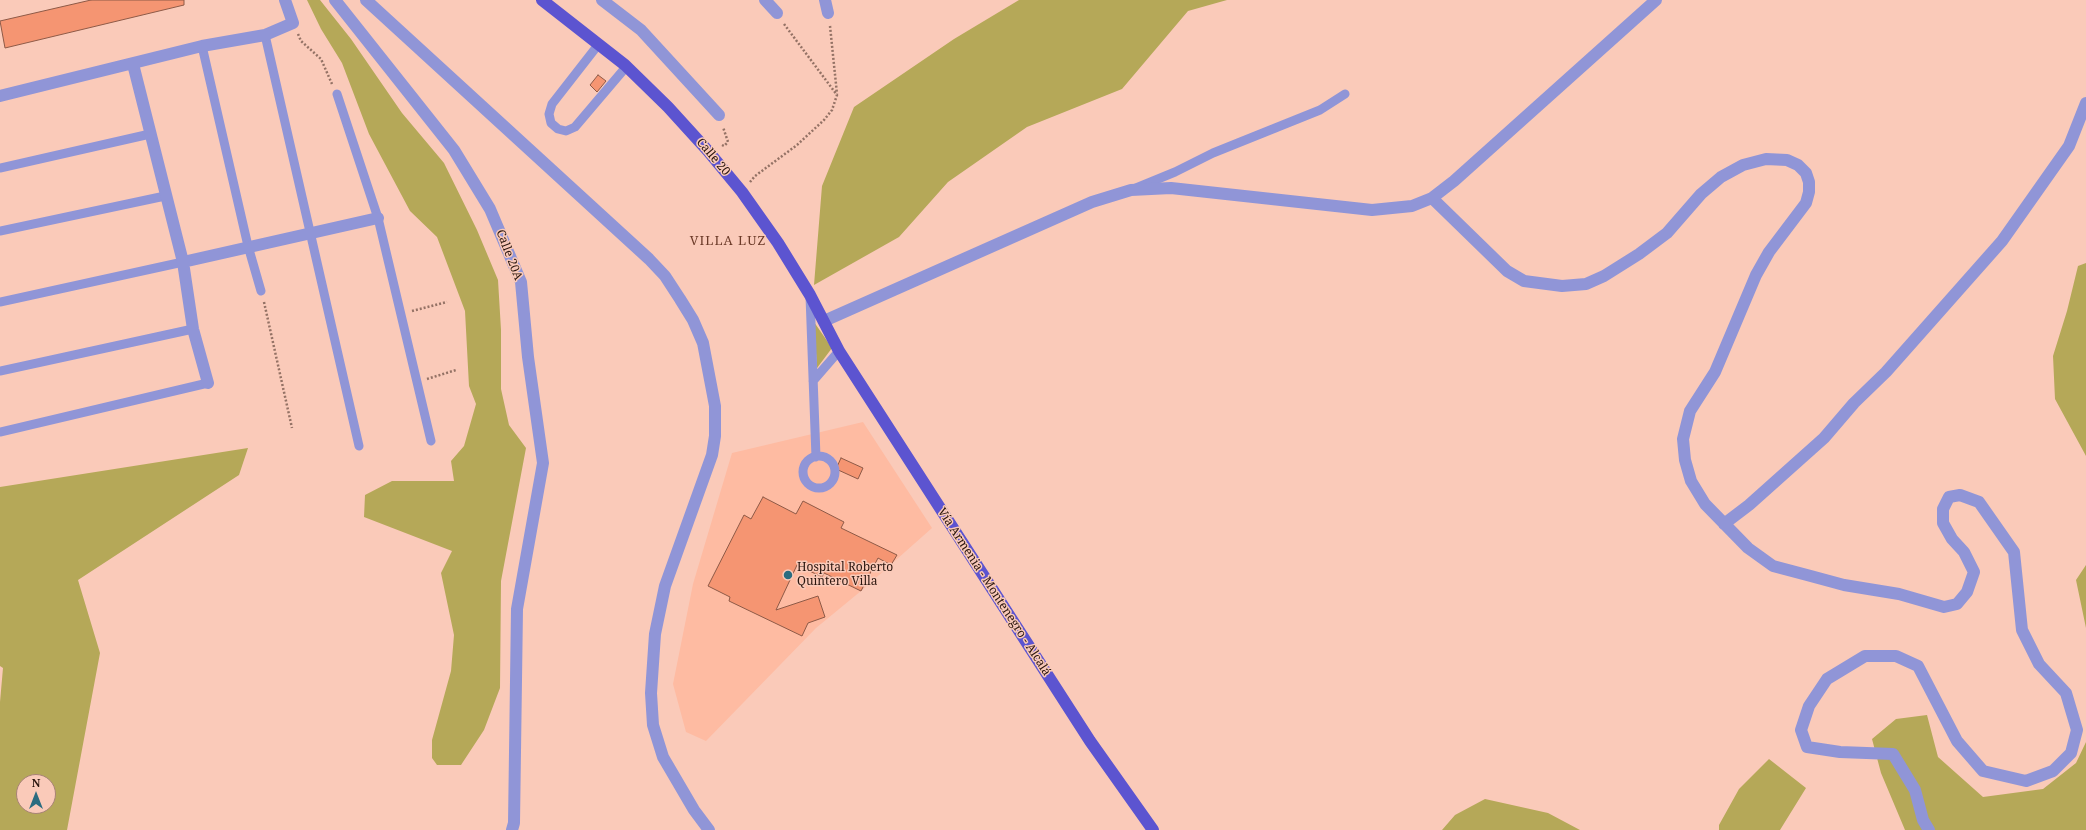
<!DOCTYPE html>
<meta charset="utf-8">
<style>
body{margin:0}
#map{position:relative;width:2086px;height:830px;overflow:hidden;background:#facab9;font-family:"Noto Serif",serif}
canvas{display:block}
.north{position:absolute;left:16px;top:774px;width:40px;height:40px;box-sizing:border-box;background:#facab9;border:1px solid #a78275;border-radius:50%;rotate:0deg;font-size:11px;font-weight:700;line-height:16px;text-align:center;color:#2a150e}
.north::after{content:'';display:block;margin:auto;width:14px;height:18px;background:#2b6c80;clip-path:polygon(50% 0,100% 100%,50% 72%,0 100%)}
</style>
<div id="map">
<canvas width="2086" height="830"></canvas>
<div class="north">N</div>
</div>
<script>
const c = document.querySelector('canvas').getContext('2d');
c.lineJoin = 'round';
function paint(path, color) { c.fillStyle = color; c.fill(path, 'evenodd'); }
const poly = rows => new Path2D(rows.map(r => 'M' + r).join(''));
function strokePath(path, color, width, dash) { c.strokeStyle = color; c.lineWidth = width; c.lineCap = dash ? 'butt' : 'round'; c.setLineDash(dash || []); c.stroke(path); }
function write(font, color, halo, rows, align = 'center') {
  c.font = font + ' "Noto Serif",serif'; c.lineWidth = 3; c.setLineDash([]); c.textBaseline = 'middle'; c.strokeStyle = halo; c.fillStyle = color; for (const [text, x, y, turn = 0] of rows) {
    c.save(); c.translate(x, y); c.rotate((+turn || 0) * Math.PI / 180); c.textAlign = isNaN(turn) ? turn : align; if (halo) c.strokeText(text, 0, 0); c.fillText(text, 0, 0); c.restore();
  }
}
paint(poly([
 [863,422,932,528,861,591,816,628,706,741,686,732,673,684,693,584,732,453]
]), '#febba2');
paint(poly([
 [307,0,320,0,351,39,402,113,444,163,477,230,498,280,501,330,501,389,509,425,526,448,501,581,500,688,484,730,461,765,437,765,432,758,432,740,451,671,454,635,441,573,452,551,364,517,365,495,392,481,454,481,451,461,464,446,476,404,469,386,465,311,437,237,410,211,369,134,342,63,321,29],
 [1019,0,1227,0,1188,11,1122,89,1027,127,948,182,899,237,814,285,822,186,854,107,954,39],
 [2086,263,2086,456,2055,399,2053,356,2067,311,2078,266],
 [814,322,832,348,817,368],
 [248,448,239,475,78,580,100,653,67,830,0,830,0,702,3,668,0,666,0,487],
 [24,782,48,782,48,806,24,806],
 [2086,565,2086,628,2076,580],
 [1927,715,1938,757,1983,797,2043,789,2076,763,2086,742,2086,830,1905,830,1881,773,1872,739,1896,719],
 [1769,759,1806,788,1780,830,1719,830,1719,825,1739,789],
 [1485,799,1548,813,1580,830,1442,830,1455,815]
]), '#b5a858');
const building = poly([
 [91,0,184,0,184,5,5,48,0,21,91,0],
 [598,75,606,81,597,92,590,85,598,75],
 [841,458,863,468,858,479,836,469,841,458],
 [763,497,796,514,803,501,844,522,841,528,897,555,891,565,878,558,861,591,824,573,822,577,797,565,776,610,818,596,825,617,808,623,802,636,729,601,730,597,708,586,744,515,751,519,763,497]
]);
paint(building, '#f59572');
strokePath(building, '#8e5a47', 1);
strokePath(poly([
 [830,26,837,94],
 [298,34,301,41,321,59,332,84],
 [722,145,724,146,728,142,723,127],
 [750,182,755,176,797,145,824,120,832,110,837,95,784,24],
 [264,302,292,428],
 [412,311,447,302],
 [427,379,456,370]
]), '#947265', 2.5, [2, 2]);
strokePath(poly([
 [265,35,359,446],
 [598,45,552,104,549,114,551,123,558,129,566,131,575,127,626,67],
 [202,46,248,246,261,291],
 [337,94,378,218,431,441],
 [0,168,150,134],
 [1136,188,1175,172,1213,153,1320,110,1345,94],
 [0,231,165,196],
 [810,296,816,457],
 [0,302,183,262],
 [0,371,193,329],
 [813,381,839,351],
 [0,432,208,383],
 '803 472a16 16 0 1 1 32 0a16 16 0 1 1-32 0Z'
]), '#9095d7', 9);
strokePath(poly([
 [335,0,454,150,490,209,521,282,528,357,543,463,517,609,514,823,512,830],
 [366,0,649,259,665,276,680,299,693,320,703,343,715,406,715,436,712,455,665,586,655,634,651,693,653,725,663,757,694,810,709,830],
 [602,0,641,30,719,115],
 [765,0,777,13],
 [825,0,828,13],
 [133,64,183,262,193,329,208,383],
 [0,96,202,46,265,35,293,23,285,0],
 [1432,198,1507,271,1524,281,1562,286,1586,284,1604,276,1639,254,1667,233,1701,194,1721,177,1743,165,1766,159,1787,160,1798,165,1806,173,1809,182,1809,192,1806,203,1769,252,1756,275,1715,372,1690,411,1683,439,1685,460,1691,481,1705,504,1748,548,1773,566,1807,575,1844,585,1899,594,1944,607,1957,604,1967,592,1974,572,1964,552,1952,539,1943,523,1943,509,1949,497,1960,495,1979,502,2014,552,2022,630,2039,664,2066,693,2077,730,2071,753,2053,771,2026,781,1983,771,1957,741,1918,666,1896,656,1865,656,1827,679,1809,706,1801,730,1807,747,1840,752,1893,754,1915,790,1923,820,1929,830],
 [183,262,378,218],
 [824,321,1092,202,1131,190,1171,188,1372,210,1412,206,1432,198,1454,181,1656,0],
 [1724,524,1749,505,1824,438,1854,403,1886,372,2002,241,2069,146,2086,103]
]), '#9095d7', 12);
strokePath(poly([
 [542,0,625,65,668,107,708,151,742,192,778,243,810,295,839,351,1090,741,1153,830]
]), '#5c54d0', 12);
for (const [x, y, r, color] of [
 [788,575,5,"#2b6c80"]
]) { const dot = new Path2D(); dot.arc(x, y, r, 0, 2 * Math.PI); c.fillStyle = color; c.fill(dot); strokePath(dot, '#facab9', 1.5); }
write('12px', '#2a150e', '#facab9', [
 ["Calle 20",713,157,50],
 ["Calle 20A",509,255,69],
 ["Vía Armenia - Montenegro - Alcalá",994,592,57]
]);
write('12px', '#2a150e', '#facab9', [
 ["Hospital Roberto",797,568],
 ["Quintero Villa",797,582]
], 'left');
c.letterSpacing = '1px';
write('13px', '#6c3b29', '#facab9', [
 ["VILLA LUZ",728,241]
]);
c.letterSpacing = '0px';
</script>
